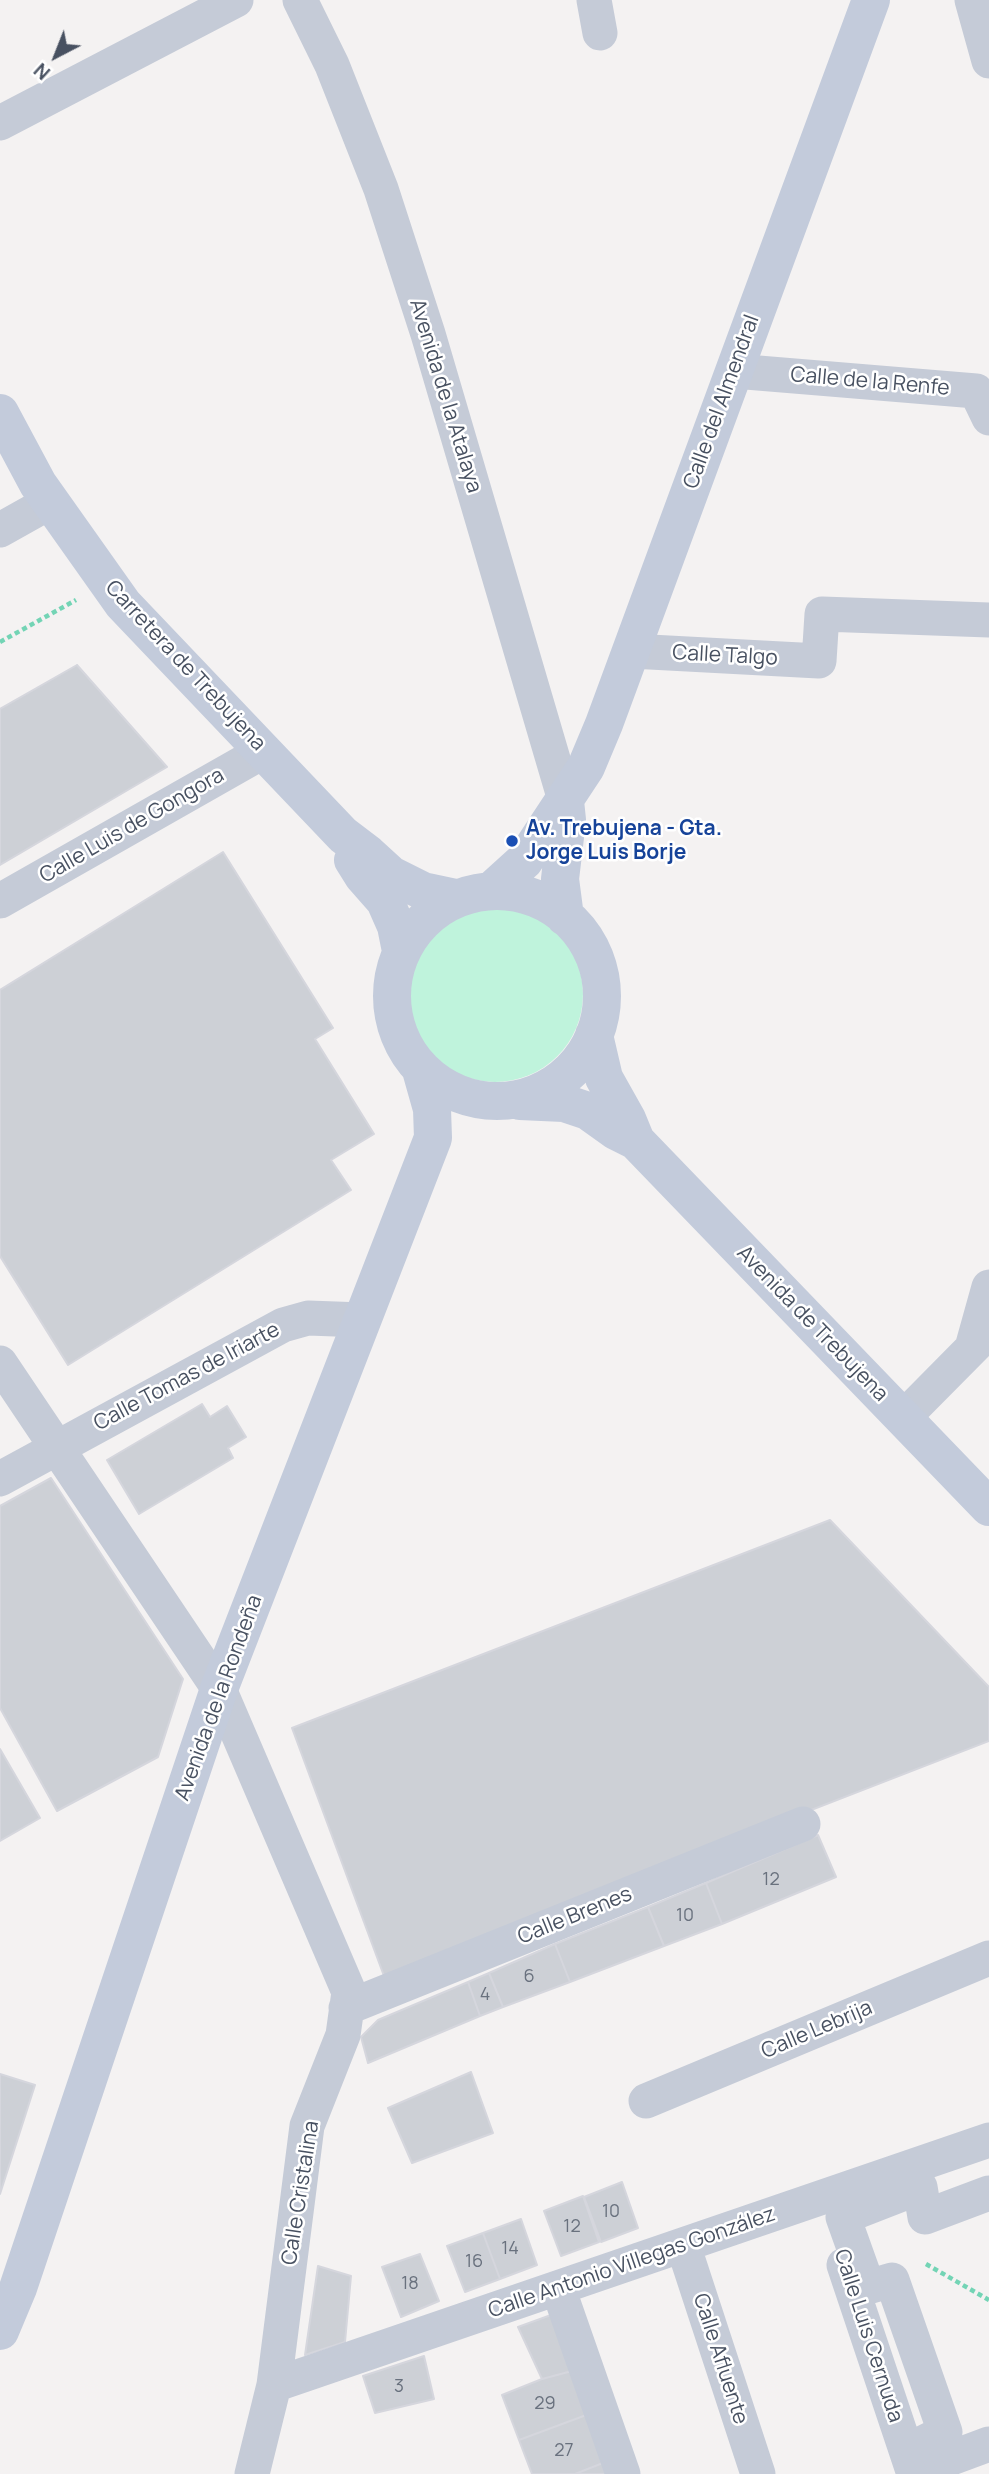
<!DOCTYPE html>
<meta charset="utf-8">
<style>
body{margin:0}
#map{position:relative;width:989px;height:2474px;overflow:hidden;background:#f4f2f2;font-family:Manrope,sans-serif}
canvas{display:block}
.north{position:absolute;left:21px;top:21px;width:70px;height:70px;-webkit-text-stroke:5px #fff;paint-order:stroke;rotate:222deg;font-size:19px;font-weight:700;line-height:28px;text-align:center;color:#485161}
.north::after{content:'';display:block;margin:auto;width:24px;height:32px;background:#485161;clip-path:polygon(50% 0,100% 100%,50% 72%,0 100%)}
</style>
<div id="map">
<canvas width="989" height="2474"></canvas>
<div class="north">N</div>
</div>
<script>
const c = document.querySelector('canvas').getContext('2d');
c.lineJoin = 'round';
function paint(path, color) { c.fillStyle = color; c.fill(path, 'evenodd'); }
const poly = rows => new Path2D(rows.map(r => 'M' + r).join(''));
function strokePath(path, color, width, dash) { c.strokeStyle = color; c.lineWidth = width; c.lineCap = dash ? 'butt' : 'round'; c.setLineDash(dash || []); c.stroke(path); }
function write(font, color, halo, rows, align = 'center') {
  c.font = font + ' Manrope,sans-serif'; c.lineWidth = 5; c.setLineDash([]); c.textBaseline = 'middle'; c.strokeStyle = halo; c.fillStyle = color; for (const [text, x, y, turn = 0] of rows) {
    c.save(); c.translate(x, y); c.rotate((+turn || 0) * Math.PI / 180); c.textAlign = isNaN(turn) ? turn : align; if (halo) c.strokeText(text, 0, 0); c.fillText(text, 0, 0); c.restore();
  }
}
paint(poly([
 '407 994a88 88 0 1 1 176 0a88 88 0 1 1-176 0Z'
]), '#bff3dc');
const building = poly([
 [77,665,167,767,0,865,0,709,77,665],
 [223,852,333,1028,315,1039,374,1134,331,1160,351,1190,68,1365,0,1256,0,990,223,852],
 [202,1404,210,1417,227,1406,246,1437,228,1448,233,1458,139,1514,107,1460,202,1404],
 [51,1478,183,1679,158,1757,57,1811,0,1708,0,1506,51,1478],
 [830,1520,989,1687,989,1741,384,1976,292,1728,830,1520],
 [0,1749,40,1818,0,1841,0,1749],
 [818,1835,836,1877,722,1924,706,1883,818,1835],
 [706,1883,722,1924,664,1946,648,1907,706,1883],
 [648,1907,664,1946,570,1982,555,1944,648,1907],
 [555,1944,570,1982,503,2007,489,1973,555,1944],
 [489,1973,503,2007,480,2016,468,1982,489,1973],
 [468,1982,480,2016,368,2063,361,2037,378,2020,468,1982],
 [471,2072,493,2133,412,2163,388,2108,471,2072],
 [0,2074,35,2085,0,2194,0,2074],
 [622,2182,638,2228,601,2242,584,2197,622,2182],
 [583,2196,599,2242,561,2256,544,2211,583,2196],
 [521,2219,537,2265,500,2279,483,2233,521,2219],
 [483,2233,500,2279,465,2292,447,2246,483,2233],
 [420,2254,439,2301,401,2317,382,2267,420,2254],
 [318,2266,351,2276,345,2342,305,2355,318,2266],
 [551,2315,572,2371,542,2379,518,2327,551,2315],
 [424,2356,434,2399,375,2413,363,2376,424,2356],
 [572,2371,589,2414,519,2440,502,2395,542,2379,572,2371],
 [589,2414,608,2461,575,2474,532,2474,519,2440,589,2414],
 [608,2461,613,2474,575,2474,608,2461]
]);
paint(building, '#cdd0d6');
strokePath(building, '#d5d6dd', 2);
strokePath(poly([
 [0,642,76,600],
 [926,2264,989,2300]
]), '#73d4b5', 4.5, [5, 3.5]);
strokePath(poly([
 [300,0,332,65,381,189,428,334,565,800],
 [594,0,600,33],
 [972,0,989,61],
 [0,123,236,0],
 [734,371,976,391,989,418],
 [0,530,50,502],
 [631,651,819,661,822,614,989,620],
 [0,901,264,751],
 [972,1348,989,1287],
 [0,1363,219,1689,349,1992,343,2035,307,2126,274,2385,252,2474],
 [903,1418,989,1331],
 [0,1479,283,1325,308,1318,363,1320],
 [346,2008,803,1824],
 [646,2101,989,1958],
 [989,2193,925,2217,920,2187,843,2217,868,2287,892,2280,945,2432,921,2444,930,2466,989,2444],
 [683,2245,758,2474],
 [844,2265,914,2474],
 [558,2288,623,2474],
 [274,2385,989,2140]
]), '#c5cbd7', 35);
strokePath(poly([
 [0,413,38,484,123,604,343,835,368,854,391,875,423,891,456,898],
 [565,801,567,820,560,879,565,917],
 [353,860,363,876,385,901,396,926,401,951],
 [492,890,524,861,586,767,604,724,871,0],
 '392 996a105 105 0 1 1 210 0a105 105 0 1 1-210 0Z',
 [594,1035,604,1078,627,1119,636,1141],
 [520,1101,564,1103,588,1111,616,1131,636,1141,989,1507],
 [0,2331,18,2288,219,1689,433,1138,432,1109,421,1070]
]), '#c3cbdb', 38);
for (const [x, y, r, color] of [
 [512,841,7,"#1a4fb4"]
]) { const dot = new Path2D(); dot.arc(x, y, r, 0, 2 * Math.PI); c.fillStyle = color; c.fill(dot); strokePath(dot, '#fff', 2.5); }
write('18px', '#69717e', null, [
 ["12",771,1880],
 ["10",685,1916],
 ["6",529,1977],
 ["4",485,1995],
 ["10",611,2212],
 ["12",572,2227],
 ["14",510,2249],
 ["16",474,2262],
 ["18",410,2284],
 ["3",399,2387],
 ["29",545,2404],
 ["27",564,2451]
]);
write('21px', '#485161', '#fff', [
 ["Calle de la Renfe",870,382,5],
 ["Avenida de la Atalaya",445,396,73],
 ["Calle del Almendral",722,402,-70],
 ["Calle Talgo",725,656,3],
 ["Carretera de Trebujena",185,666,47],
 ["Calle Luis de Gongora",132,826,-30],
 ["Avenida de Trebujena",812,1324,46],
 ["Calle Tomas de Iriarte",187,1377,-28],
 ["Avenida de la Rondeña",219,1698,-70],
 ["Calle Brenes",575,1916,-22],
 ["Calle Lebrija",817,2030,-23],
 ["Calle Cristalina",301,2193,-81],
 ["Calle Antonio Villegas González",632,2263,-19],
 ["Calle Luis Cernuda",868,2336,72],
 ["Calle Afluente",720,2359,72]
]);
write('bold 21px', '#164399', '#fff', [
 ["Av. Trebujena - Gta.",526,829],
 ["Jorge Luis Borje",526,853]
], 'left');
</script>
